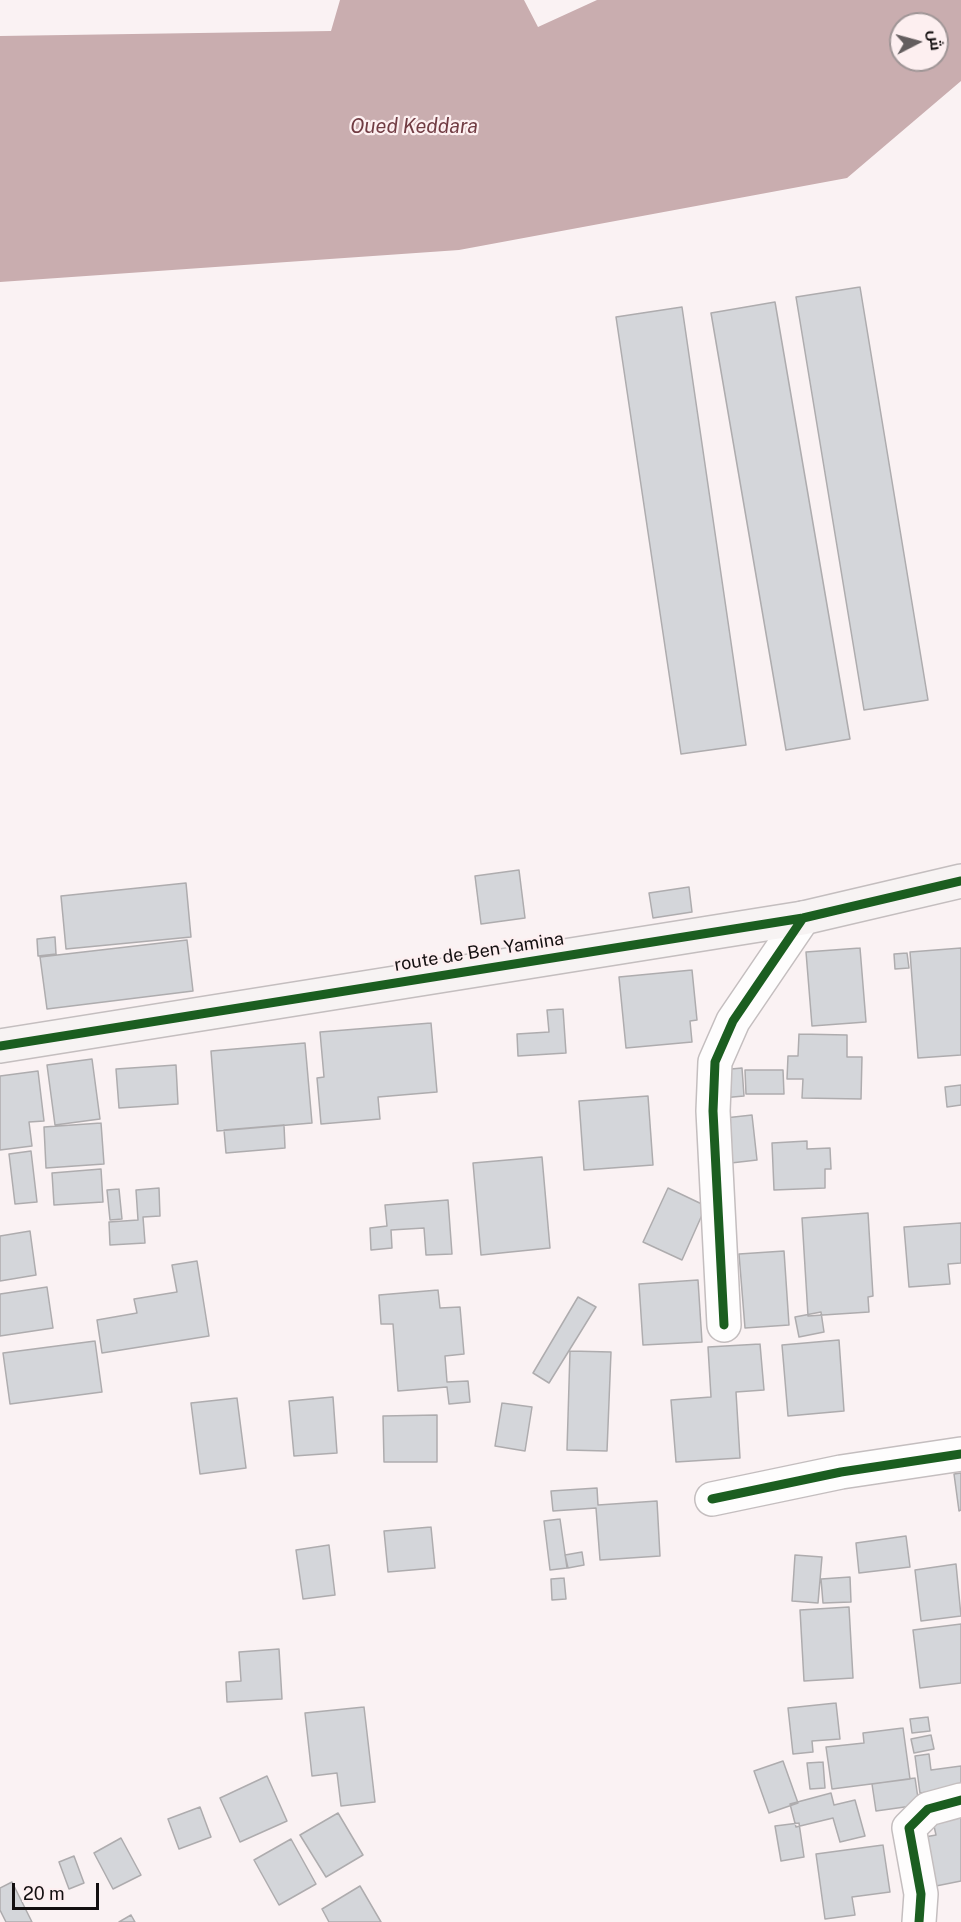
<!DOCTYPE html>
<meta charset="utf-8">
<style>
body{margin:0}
#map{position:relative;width:961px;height:1922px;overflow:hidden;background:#faf2f3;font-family:"Public Sans",Cairo,sans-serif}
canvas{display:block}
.north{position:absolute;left:889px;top:12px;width:60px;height:60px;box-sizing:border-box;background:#fdeff0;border:2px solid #9f9596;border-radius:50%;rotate:84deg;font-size:16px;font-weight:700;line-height:24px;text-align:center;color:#130f10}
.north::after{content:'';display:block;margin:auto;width:21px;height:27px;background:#645e5f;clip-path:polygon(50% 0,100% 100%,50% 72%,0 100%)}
.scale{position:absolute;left:12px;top:1883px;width:87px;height:27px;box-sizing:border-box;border:3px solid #130f10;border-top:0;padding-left:8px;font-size:18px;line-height:21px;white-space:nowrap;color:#130f10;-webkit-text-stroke:4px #fdeff0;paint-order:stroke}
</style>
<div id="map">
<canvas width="961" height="1922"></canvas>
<div class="north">ش</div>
<div class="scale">20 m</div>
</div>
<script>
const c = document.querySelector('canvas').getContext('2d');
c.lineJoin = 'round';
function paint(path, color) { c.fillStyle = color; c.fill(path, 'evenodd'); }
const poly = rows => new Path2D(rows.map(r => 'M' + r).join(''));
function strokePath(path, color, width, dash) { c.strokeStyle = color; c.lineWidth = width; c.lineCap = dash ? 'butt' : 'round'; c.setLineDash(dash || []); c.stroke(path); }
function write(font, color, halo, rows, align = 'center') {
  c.font = font + ' "Public Sans",sans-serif'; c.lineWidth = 4.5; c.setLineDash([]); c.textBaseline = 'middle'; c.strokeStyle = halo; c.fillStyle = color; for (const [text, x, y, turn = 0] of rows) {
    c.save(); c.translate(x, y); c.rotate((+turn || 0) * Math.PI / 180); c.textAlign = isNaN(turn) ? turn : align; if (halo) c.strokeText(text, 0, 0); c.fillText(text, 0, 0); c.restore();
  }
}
paint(poly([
 [340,0,524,0,538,27,597,0,961,0,961,81,847,178,459,250,0,282,0,36,331,31],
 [901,24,937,24,937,60,901,60]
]), '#c9adaf');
const building = poly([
 [860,287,928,700,864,710,796,297,860,287],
 [775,302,850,739,786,750,711,313,775,302],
 [682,307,746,745,681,754,616,317,682,307],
 [519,870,525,918,481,924,475,876,519,870],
 [186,883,191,937,66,949,61,896,186,883],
 [689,887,692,912,653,918,649,893,689,887],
 [55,937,56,954,38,956,37,939,55,937],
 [187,940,193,991,47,1009,40,957,187,940],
 [860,948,866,1022,812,1026,806,952,860,948],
 [961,948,961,1055,918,1058,910,952,961,948],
 [907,953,909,968,895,969,894,954,907,953],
 [692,970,697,1020,690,1021,692,1042,626,1048,619,977,692,970],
 [563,1009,566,1053,518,1056,517,1034,549,1032,547,1010,563,1009],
 [431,1023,437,1092,378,1097,380,1119,321,1124,317,1078,324,1077,320,1032,431,1023],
 [799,1034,847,1035,847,1057,862,1057,861,1099,802,1098,803,1079,787,1079,788,1056,798,1056,799,1034],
 [305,1043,312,1123,217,1131,211,1051,305,1043],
 [92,1059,100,1119,55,1125,47,1065,92,1059],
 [176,1065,178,1104,119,1108,116,1069,176,1065],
 [742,1068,744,1096,722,1098,720,1070,742,1068],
 [745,1070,783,1070,784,1094,746,1094,745,1070],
 [38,1071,44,1121,29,1122,32,1146,0,1150,0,1076,38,1071],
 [961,1085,961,1105,947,1107,945,1087,961,1085],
 [648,1096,653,1165,584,1170,579,1101,648,1096],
 [752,1115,757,1160,731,1163,725,1118,752,1115],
 [101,1123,104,1164,46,1168,44,1127,101,1123],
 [284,1125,285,1148,226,1153,224,1130,284,1125],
 [807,1141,807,1149,830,1148,831,1169,825,1169,825,1188,774,1190,772,1143,807,1141],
 [31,1151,37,1202,15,1204,9,1154,31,1151],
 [542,1157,550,1248,481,1255,473,1163,542,1157],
 [101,1169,103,1202,54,1205,52,1173,101,1169],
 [159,1188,160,1216,143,1217,145,1243,110,1245,109,1222,138,1220,136,1190,159,1188],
 [668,1188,706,1206,682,1260,643,1242,668,1188],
 [119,1189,122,1219,110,1220,107,1190,119,1189],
 [448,1200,452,1254,426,1255,424,1228,391,1230,392,1248,371,1250,370,1228,387,1226,385,1205,448,1200],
 [868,1213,873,1296,868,1297,869,1312,808,1316,802,1218,868,1213],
 [961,1223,961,1263,948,1264,950,1284,909,1287,904,1227,961,1223],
 [30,1231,36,1275,0,1281,0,1236,30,1231],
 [784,1251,789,1325,745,1328,739,1254,784,1251],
 [197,1261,209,1336,102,1353,97,1320,137,1313,134,1299,177,1292,172,1265,197,1261],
 [698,1280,702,1342,643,1345,639,1284,698,1280],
 [47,1287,53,1328,0,1336,0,1294,47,1287],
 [438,1290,440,1308,460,1307,464,1354,445,1356,447,1382,468,1381,470,1402,449,1404,447,1387,398,1391,393,1324,381,1324,379,1295,438,1290],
 [578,1297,596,1307,549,1383,533,1373,578,1297],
 [821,1312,824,1332,799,1337,795,1317,821,1312],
 [839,1340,844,1411,788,1416,782,1345,839,1340],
 [95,1341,102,1392,10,1404,3,1353,95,1341],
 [760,1344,764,1390,736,1392,740,1458,676,1462,671,1400,711,1397,708,1347,760,1344],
 [570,1351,611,1352,607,1451,567,1450,570,1351],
 [333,1397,337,1453,294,1456,289,1401,333,1397],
 [237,1398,246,1468,200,1474,191,1403,237,1398],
 [502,1403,532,1407,525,1451,495,1446,502,1403],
 [437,1415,437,1462,384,1462,383,1416,437,1415],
 [961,1473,961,1510,959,1511,954,1474,961,1473],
 [597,1488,598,1505,657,1501,660,1556,600,1560,596,1508,553,1511,551,1491,597,1488],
 [560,1519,567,1568,550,1570,544,1521,560,1519],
 [431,1527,435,1568,388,1572,384,1531,431,1527],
 [906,1536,910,1567,859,1573,856,1543,906,1536],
 [329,1545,335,1595,303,1599,296,1550,329,1545],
 [582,1552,584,1565,568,1568,565,1555,582,1552],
 [795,1555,822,1557,818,1603,792,1601,795,1555],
 [956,1564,961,1616,921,1621,915,1570,956,1564],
 [850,1577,851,1602,823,1603,821,1579,850,1577],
 [564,1578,566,1599,552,1600,551,1579,564,1578],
 [849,1607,853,1678,804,1681,800,1610,849,1607],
 [961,1624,961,1683,920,1688,913,1630,961,1624],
 [279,1649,282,1699,227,1702,226,1682,241,1681,239,1652,279,1649],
 [836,1703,840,1739,812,1741,813,1752,793,1754,788,1708,836,1703],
 [364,1707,375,1802,341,1806,337,1773,312,1776,305,1713,364,1707],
 [928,1717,930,1731,912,1733,910,1719,928,1717],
 [903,1728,910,1779,832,1789,826,1747,864,1743,863,1733,903,1728],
 [931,1735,934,1749,914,1753,911,1739,931,1735],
 [929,1754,931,1770,961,1766,961,1788,920,1793,915,1756,929,1754],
 [783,1761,798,1803,769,1813,754,1771,783,1761],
 [823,1762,825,1788,810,1789,807,1763,823,1762],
 [267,1776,287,1821,240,1842,220,1798,267,1776],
 [915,1778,919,1805,876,1811,872,1784,915,1778],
 [831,1793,834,1805,855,1800,865,1836,840,1842,833,1818,796,1827,790,1804,831,1793],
 [200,1807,211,1837,179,1849,168,1819,200,1807],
 [961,1810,961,1881,936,1886,925,1837,936,1835,932,1817,961,1810],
 [338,1813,363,1855,326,1877,300,1835,338,1813],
 [799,1823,804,1857,781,1861,775,1826,799,1823],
 [121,1838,141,1875,113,1889,94,1853,121,1838],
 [291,1839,316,1884,279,1905,254,1860,291,1839],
 [883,1845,890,1892,852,1897,855,1915,825,1919,816,1854,883,1845],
 [74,1856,84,1883,69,1889,59,1862,74,1856],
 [12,1882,32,1922,6,1922,0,1910,0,1888,12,1882],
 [360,1886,381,1922,329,1922,322,1909,360,1886],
 [131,1915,135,1922,119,1922,131,1915]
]);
paint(building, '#d4d6da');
strokePath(building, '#aeacae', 1.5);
const street = poly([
 [724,1325,713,1111,715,1062,733,1021,803,918],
 [712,1499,841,1472,961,1454],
 [919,1922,921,1894,909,1828,928,1809,961,1800]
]);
const secondary = poly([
 [0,1046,803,918,961,881]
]);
strokePath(street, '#c4bebf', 36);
strokePath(secondary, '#c4bebf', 36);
strokePath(street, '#fefdfd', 33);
strokePath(secondary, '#f7f3f3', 33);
strokePath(poly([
 [0,1046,803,918,961,881],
 [724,1325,713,1111,715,1062,733,1021,803,918],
 [712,1499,841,1472,961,1454],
 [919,1922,921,1894,909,1828,928,1809,961,1800]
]), '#1b5e20', 9);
write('18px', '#130f10', '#fdeff0', [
 ["route de Ben Yamina",479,952,-9]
]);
write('italic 20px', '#713c43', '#fdeff0', [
 ["Oued Keddara",414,127]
]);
</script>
